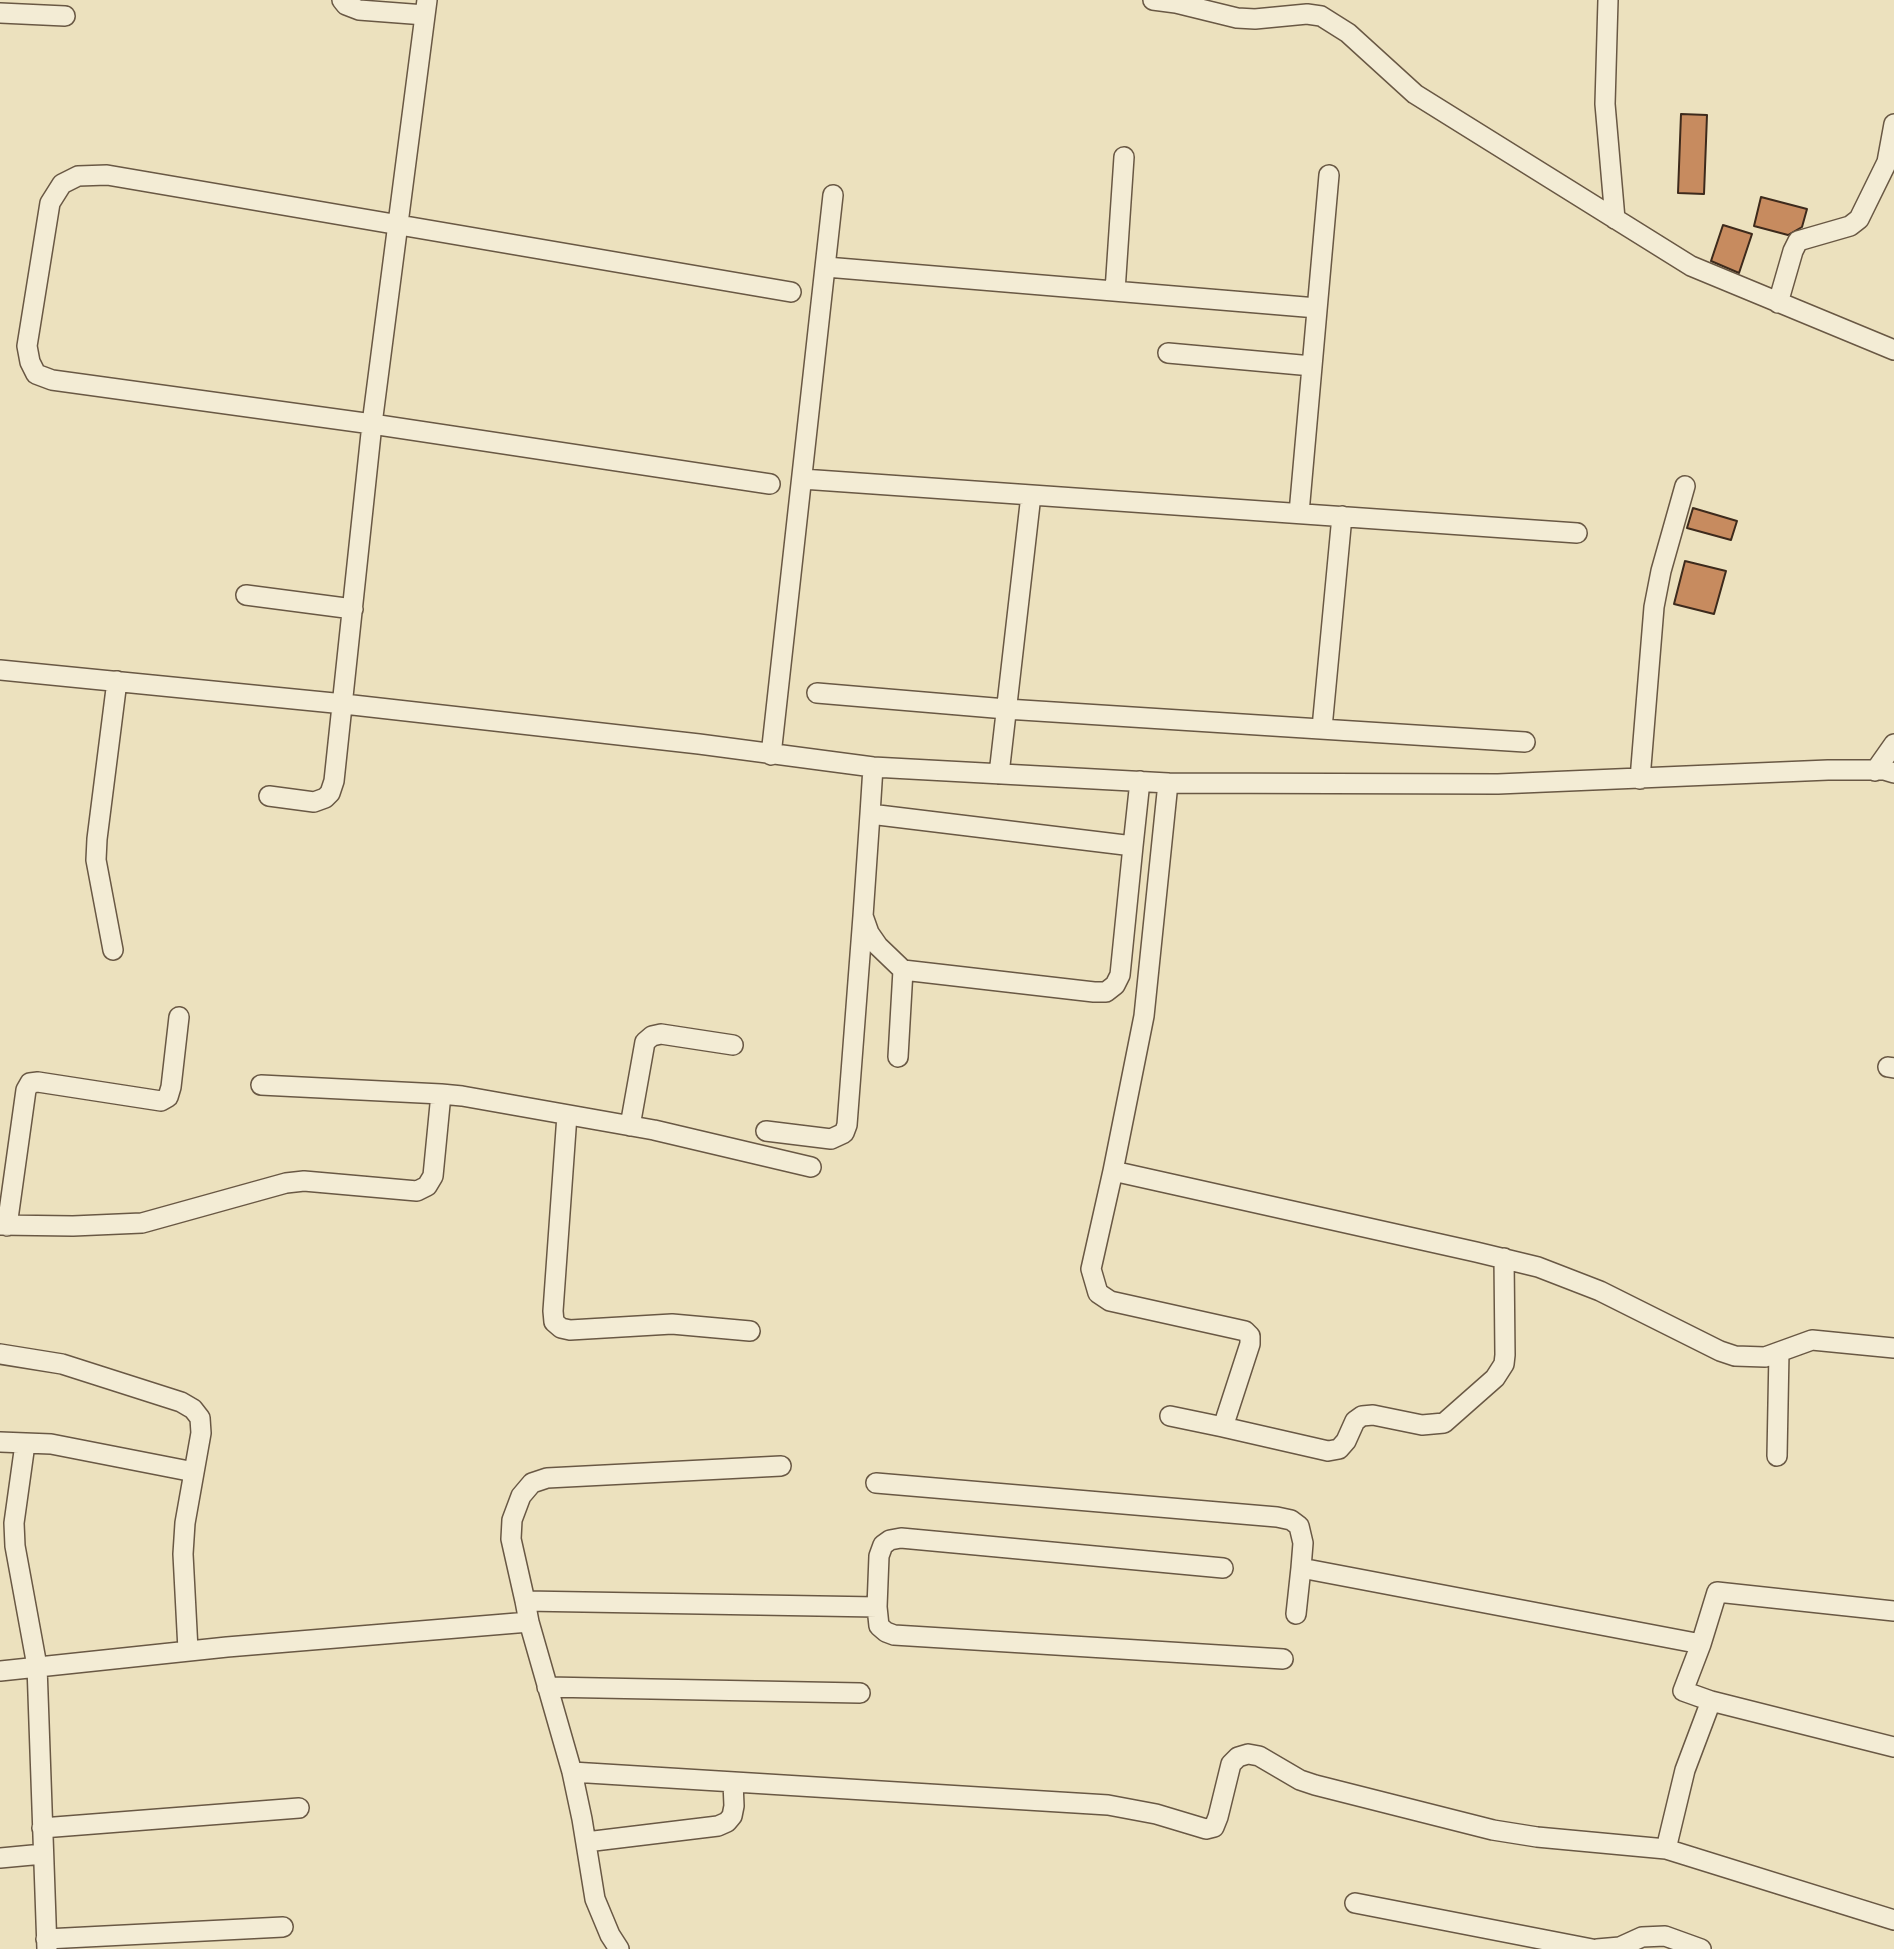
<!DOCTYPE html>
<style>
body{margin:0}
canvas{display:block;background:#ece1be}
</style>
<canvas width="1894" height="1949"></canvas>
<script>
const c = document.querySelector('canvas').getContext('2d');
c.lineJoin = 'round';
function paint(path, color) { c.fillStyle = color; c.fill(path, 'evenodd'); }
const poly = rows => new Path2D(rows.map(r => 'M' + r).join(''));
function strokePath(path, color, width, dash) { c.strokeStyle = color; c.lineWidth = width; c.lineCap = dash ? 'butt' : 'round'; c.setLineDash(dash || []); c.stroke(path); }
const building = poly([
 [1681,114,1707,115,1704,194,1678,193,1681,114],
 [1761,197,1807,209,1802,227,1788,235,1754,226,1761,197],
 [1723,225,1752,234,1739,273,1711,261,1723,225],
 [1693,508,1737,521,1731,540,1687,528,1693,508],
 [1685,561,1726,571,1714,614,1674,604,1685,561]
]);
paint(building, '#c78b5f');
strokePath(building, '#3d2a1c', 2);
const minor = poly([
 [342,0,346,5,359,10,425,15],
 [1153,0,1176,3,1237,18,1255,19,1307,14,1321,16,1348,33,1415,94,1691,266,1894,350],
 [1608,0,1605,104,1615,219],
 [0,13,65,16],
 [826,267,1317,308],
 [1115,291,1124,157],
 [1778,303,1793,251,1798,241,1850,226,1859,219,1887,162,1894,124],
 [1168,353,1312,366],
 [802,479,1577,533],
 [770,484,372,424,52,380,36,374,30,362,27,346,50,203,62,184,78,176,107,175,791,292],
 [1299,513,1329,175],
 [246,595,353,609],
 [0,670,344,704,699,744,873,767,1168,783,1498,784,1828,770,1884,770,1894,773],
 [817,693,1006,709,1525,742],
 [1322,728,1342,516],
 [771,755,833,195],
 [873,767,870,814,1133,846,1140,781],
 [1875,771,1894,744],
 [999,774,1031,495],
 [1640,779,1654,607,1661,571,1685,486],
 [1168,783,1144,1016,1113,1171,1476,1252,1538,1267,1600,1291,1720,1351,1735,1356,1765,1357,1812,1340,1894,1348],
 [269,796,314,802,325,798,330,793,334,781,372,424,427,0],
 [870,814,863,916,869,933,878,946,903,970,898,1057],
 [113,950,96,860,97,839,117,681],
 [903,970,1094,992,1106,992,1115,985,1120,975,1133,846],
 [1888,1067,1894,1068],
 [261,1085,441,1094],
 [567,1115,553,1311,554,1322,561,1328,570,1330,672,1324,750,1331],
 [630,1126,645,1042,652,1036,661,1034,733,1045],
 [766,1131,831,1139,844,1133,847,1125,863,916],
 [1113,1171,1091,1269,1098,1293,1110,1301,1245,1331,1250,1336,1250,1344,1223,1427,1328,1451,1339,1449,1346,1441,1355,1421,1362,1416,1373,1415,1422,1425,1444,1423,1495,1378,1504,1364,1505,1355,1504,1258],
 [0,1225,73,1226,142,1223,286,1183,304,1181,417,1191,427,1186,433,1176,441,1094,462,1096,654,1130,811,1167],
 [7,1226,26,1090,30,1083,38,1082,161,1101,168,1097,171,1087,179,1017],
 [0,1354,62,1364,181,1402,193,1409,200,1418,201,1433,185,1523,183,1554,188,1650],
 [1170,1416,1223,1427],
 [0,1442,51,1444,194,1472],
 [25,1444,14,1523,15,1546,37,1666,47,1949],
 [1777,1456,1779,1352],
 [876,1483,1277,1517,1291,1520,1299,1526,1303,1543,1301,1568,1701,1644],
 [525,1601,511,1539,512,1520,521,1496,532,1483,547,1478,781,1466],
 [877,1607,879,1626,886,1632,894,1635,1283,1659],
 [1894,1611,1717,1592,1701,1644,1683,1691,1711,1701,1894,1747],
 [1296,1614,1301,1568],
 [0,1671,227,1647,529,1622],
 [547,1687,860,1693],
 [572,1772,1108,1805,1156,1814,1206,1829,1214,1827,1218,1817,1231,1764,1238,1757,1248,1754,1259,1756,1300,1780,1315,1785,1493,1830,1537,1837,1666,1849,1894,1920],
 [42,1828,299,1808],
 [586,1842,718,1826,727,1822,732,1816,734,1806,733,1782],
 [1666,1849,1685,1770,1711,1701],
 [0,1858,43,1854],
 [1355,1903,1592,1949],
 [46,1939,283,1927],
 [619,1949,610,1935,595,1899,582,1819,572,1772,529,1622,525,1601,877,1607,879,1556,883,1545,890,1540,901,1538,1223,1568],
 [1597,1949,1620,1947,1642,1937,1665,1936,1701,1949]
]);
strokePath(minor, '#695844', 22);
strokePath(minor, '#f3ecd5', 19);
</script>
